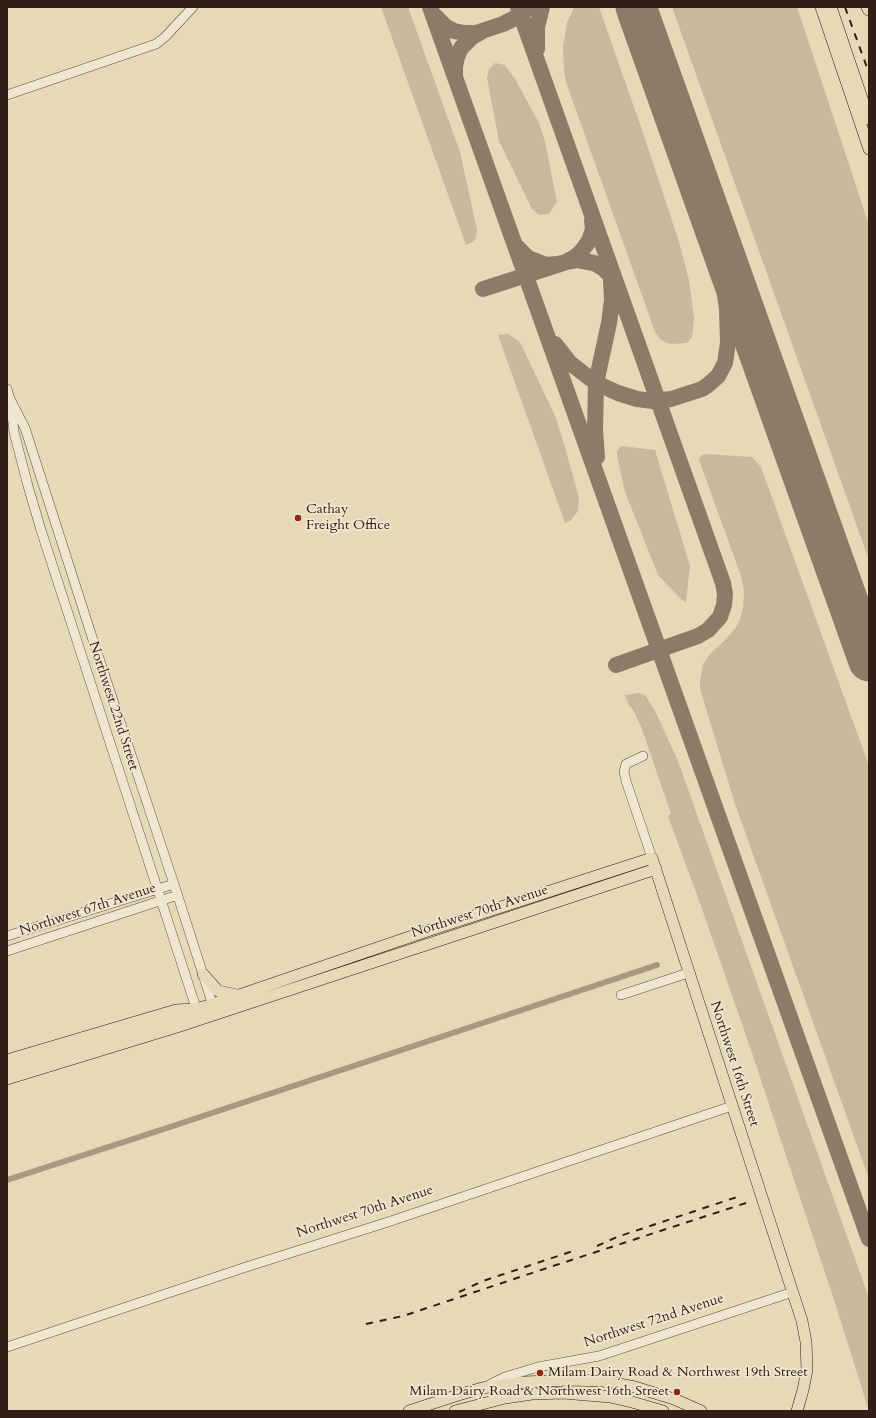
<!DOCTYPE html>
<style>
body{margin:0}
#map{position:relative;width:876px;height:1418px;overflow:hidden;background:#e6d9b7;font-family:Cardo,serif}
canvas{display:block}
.frame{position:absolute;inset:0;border:8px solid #312017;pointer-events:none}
</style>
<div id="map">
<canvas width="876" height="1418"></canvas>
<div class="frame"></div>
</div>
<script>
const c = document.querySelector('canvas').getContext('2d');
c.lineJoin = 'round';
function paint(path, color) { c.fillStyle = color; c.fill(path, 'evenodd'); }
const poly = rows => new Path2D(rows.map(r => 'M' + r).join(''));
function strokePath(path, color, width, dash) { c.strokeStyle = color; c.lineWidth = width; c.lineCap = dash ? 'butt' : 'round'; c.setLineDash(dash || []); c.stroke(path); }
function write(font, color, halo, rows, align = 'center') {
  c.font = font + ' Cardo,serif'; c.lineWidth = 3.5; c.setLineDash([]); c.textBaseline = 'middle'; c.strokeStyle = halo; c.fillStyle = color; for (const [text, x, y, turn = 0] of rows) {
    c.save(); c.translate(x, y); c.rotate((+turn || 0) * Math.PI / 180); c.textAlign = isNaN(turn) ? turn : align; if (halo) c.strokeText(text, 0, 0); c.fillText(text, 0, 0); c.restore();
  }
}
paint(poly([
 [381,7,408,7,460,152,477,230,476,237,473,242,466,245],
 [574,7,599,7,642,130,679,242,689,280,694,319,692,337,687,343,672,344,665,342,660,339,655,332,566,82,564,71,563,47,567,23],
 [672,7,797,7,869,225,869,560],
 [495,63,505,65,515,79,539,123,545,141,557,202,549,214,539,215,532,209,499,141,487,78,489,69],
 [508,334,520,342,556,418,565,447,579,498,578,511,571,520,565,523,498,335],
 [621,446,655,450,690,566,686,602,682,600,658,575,625,492,617,456,617,451],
 [705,454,752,457,761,467,869,766,869,1179,735,804,700,689,700,681,703,664,711,653,723,642,734,630,739,622,743,608,744,592,741,576,699,460,700,456],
 [639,693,646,696,656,713,678,761,869,1298,869,1411,836,1306,751,1050,701,906,668,816,671,814,642,729,633,710,629,705,625,695]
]), '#c7ba9c');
strokePath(poly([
 [7,1180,173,1126,657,965]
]), '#a89a81', 6);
strokePath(poly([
 [430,7,869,1239],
 [518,7,723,583,725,594,724,605,720,617,708,630,698,636,616,665],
 [434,15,446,27,454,31,464,33,476,33,503,24,515,18,530,7],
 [537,49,537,27,542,7],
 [455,75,455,67,457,57,461,48,472,37,481,32],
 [517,247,528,258,546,265,557,264,577,260,594,263,604,269,614,279],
 [483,289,564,263,575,257,581,252,589,241,593,229,592,220],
 [555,344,570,363,596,383,618,393,637,399,653,401,671,399,702,389,708,385,718,376,725,363,728,343,727,309,724,287,711,230,687,150],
 [597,457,595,430,596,383,609,323,612,300,611,280]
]), '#8c7c67', 16);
strokePath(poly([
 [636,7,869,661]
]), '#8c7c67', 41);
const minor = poly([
 [7,95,156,44,165,37,193,7],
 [7,389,10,399,25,428,93,640,174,884,214,1009],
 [11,406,14,432,28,486,41,530,198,1014],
 [643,756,626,764,624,772,626,781,652,858],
 [7,936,174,884],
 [7,951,178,895],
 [621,995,688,973],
 [7,1347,243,1268,388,1222,732,1106],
 [487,1386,505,1377,538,1367,599,1356,793,1292]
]);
const major = poly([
 [821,7,869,149],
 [831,7,869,119],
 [203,974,218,991,237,995],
 [7,1060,176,1010,194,1009],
 [7,1070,179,1019,196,1009,213,1004,430,930,652,858,802,1321,806,1342,807,1370,803,1390,797,1411],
 [7,1079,180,1026,656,869],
 [409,1411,455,1396,482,1388,525,1382,571,1380,603,1381,635,1387,674,1399,701,1411],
 [455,1411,505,1398,532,1394,563,1393,610,1397,632,1402,663,1411]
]);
const highway = poly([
 [868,7,869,9]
]);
strokePath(minor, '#5e4e3f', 10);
strokePath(major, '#312017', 12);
strokePath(highway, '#312017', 14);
strokePath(minor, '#efe6d0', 9);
strokePath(major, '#e6d9b7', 11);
strokePath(highway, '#e6d9b7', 13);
strokePath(poly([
 [845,7,869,73],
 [597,1246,617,1237,740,1196],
 [459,1292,483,1281,576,1250],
 [366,1324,403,1316,547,1268,749,1202]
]), '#312017', 2, [7, 7]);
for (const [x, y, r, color] of [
 [298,518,4,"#8f2418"],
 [540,1373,4,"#8f2418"],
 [677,1392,4,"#8f2418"]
]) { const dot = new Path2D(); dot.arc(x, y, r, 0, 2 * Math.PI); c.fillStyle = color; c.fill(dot); strokePath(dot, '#efe6d0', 1.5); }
write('14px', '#312017', '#efe6d0', [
 ["Cathay",306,510],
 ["Freight Office",306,526],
 ["Milam Dairy Road & Northwest 19th Street",548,1373],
 ["Milam Dairy Road & Northwest 16th Street",669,1392,"right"]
], 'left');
write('14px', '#312017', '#efe6d0', [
 ["Northwest 22nd Street",113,706,72],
 ["Northwest 67th Avenue",88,910,-18],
 ["Northwest 70th Avenue",480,912,-18],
 ["Northwest 16th Street",734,1064,72],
 ["Northwest 70th Avenue",365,1212,-18],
 ["Northwest 72nd Avenue",654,1321,-18]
]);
</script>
